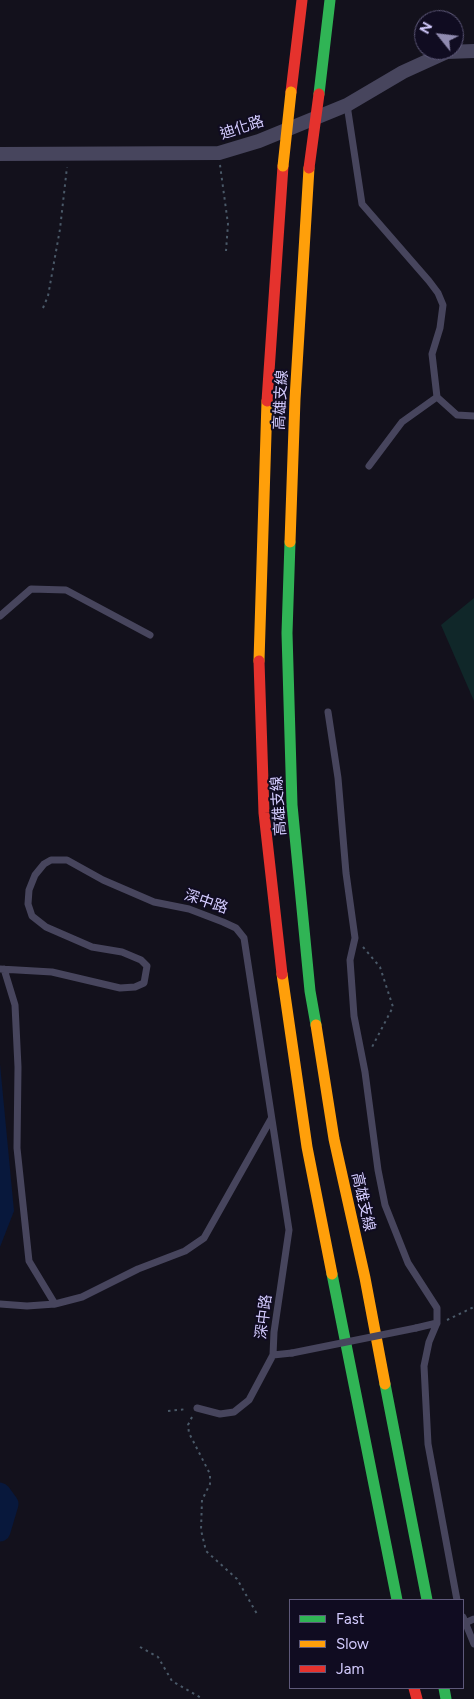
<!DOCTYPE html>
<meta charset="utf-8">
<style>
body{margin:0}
#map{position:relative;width:474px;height:1699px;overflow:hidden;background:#13111c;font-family:Figtree,sans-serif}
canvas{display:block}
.legend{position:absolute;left:289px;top:1599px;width:175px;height:90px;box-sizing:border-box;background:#100c21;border:1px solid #5e597a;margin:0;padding:6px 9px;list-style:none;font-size:15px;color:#d4ccff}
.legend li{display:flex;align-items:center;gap:10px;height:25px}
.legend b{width:25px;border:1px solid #5e597a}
.north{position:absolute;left:414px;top:10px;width:50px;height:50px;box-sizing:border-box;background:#100c21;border:1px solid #5e597a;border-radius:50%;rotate:299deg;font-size:14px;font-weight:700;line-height:20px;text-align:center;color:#d4ccff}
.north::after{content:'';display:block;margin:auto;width:18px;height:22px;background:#908bb0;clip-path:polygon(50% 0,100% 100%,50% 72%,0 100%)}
</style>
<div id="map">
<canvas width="474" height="1699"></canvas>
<ul class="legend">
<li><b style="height:6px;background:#30b455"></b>Fast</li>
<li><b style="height:6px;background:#ff9f0a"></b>Slow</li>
<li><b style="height:6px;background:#e5322d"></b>Jam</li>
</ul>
<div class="north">N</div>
</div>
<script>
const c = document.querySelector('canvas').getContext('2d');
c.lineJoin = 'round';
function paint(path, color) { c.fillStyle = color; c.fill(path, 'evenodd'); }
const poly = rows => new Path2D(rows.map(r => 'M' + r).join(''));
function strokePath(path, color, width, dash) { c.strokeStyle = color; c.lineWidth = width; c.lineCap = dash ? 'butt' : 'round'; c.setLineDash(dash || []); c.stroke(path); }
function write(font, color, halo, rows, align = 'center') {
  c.font = font + ' Figtree,"Noto Sans TC",sans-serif'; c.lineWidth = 4; c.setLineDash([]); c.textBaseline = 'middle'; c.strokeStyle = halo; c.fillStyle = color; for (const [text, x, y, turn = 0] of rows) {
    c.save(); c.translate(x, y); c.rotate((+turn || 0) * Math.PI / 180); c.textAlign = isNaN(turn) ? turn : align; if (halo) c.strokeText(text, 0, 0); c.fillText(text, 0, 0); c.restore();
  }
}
paint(poly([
 [474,598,474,701,441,625]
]), '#102729');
paint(poly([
 [0,1064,14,1211,0,1247]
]), '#08183c');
strokePath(poly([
 [0,1493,8,1504,0,1531]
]), '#08183c', 21);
strokePath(poly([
 [220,165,228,224,226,251],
 [43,308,48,296,60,229,67,167],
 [363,947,380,967,393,1007,371,1049],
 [447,1320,474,1307],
 [168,1411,187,1409],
 [192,1417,188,1425,189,1433,210,1474,210,1484,202,1500,201,1530,206,1551,237,1579,257,1614],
 [140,1647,158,1657,172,1681,203,1699]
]), '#4a5968', 2, [2.5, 4]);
strokePath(poly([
 [347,105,362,204,429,281,438,293,443,305,440,328,432,354,437,397,402,422,369,466],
 [437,397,457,415,474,416],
 [0,616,31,589,66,590,150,635],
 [328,712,338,778,346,873,355,938,350,960,354,1016,365,1072,378,1170,385,1205,408,1263,437,1308,437,1323,429,1342,424,1366,428,1444,457,1600],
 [0,969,52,972,120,988,135,987,144,983,147,966,141,960,122,952,92,947,46,927,32,916,28,904,29,890,35,875,44,864,51,860,67,860,103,880,154,902,189,909,223,922,236,928,244,938,289,1230,274,1332,273,1355,249,1400,234,1412,220,1414,197,1408],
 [4,969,15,1005,18,1067,17,1148,29,1261,55,1304],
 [0,1304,27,1306,55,1304,82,1297,138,1269,185,1251,204,1238,271,1119],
 [416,1328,437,1323],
 [273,1355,292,1353],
 [463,1617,474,1644],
 [465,1623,474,1619]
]), '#47455d', 7);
strokePath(poly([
 [0,154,219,153,259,141,347,105,403,72,447,52,474,51]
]), '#47455d', 14);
strokePath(poly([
 [319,94,330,0],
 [290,542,287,633,292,805,310,991,316,1025],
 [332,1274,397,1600],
 [385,1384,427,1600],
 [444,1688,446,1699]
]), '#30b455', 11);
strokePath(poly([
 [290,542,295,399,309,168],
 [259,661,267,401],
 [282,974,307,1147,332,1274],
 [316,1025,334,1139,365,1278,385,1384]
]), '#ff9f0a', 11);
strokePath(poly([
 [291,92,302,0],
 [267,401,283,166],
 [259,661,264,813,282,974],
 [414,1688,417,1699]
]), '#e5322d', 11);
strokePath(poly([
 [292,1353,416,1328]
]), '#47455d', 7);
strokePath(poly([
 [283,166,291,92]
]), '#ff9f0a', 11);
strokePath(poly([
 [309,168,319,94]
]), '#e5322d', 11);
write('15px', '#d4ccff', '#100c21', [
 ["迪化路",242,128,-18],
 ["高雄支線",281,400,-87],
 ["高雄支線",279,806,-94],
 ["深中路",206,902,19],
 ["高雄支線",363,1202,77],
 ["深中路",264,1317,-83]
]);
</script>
